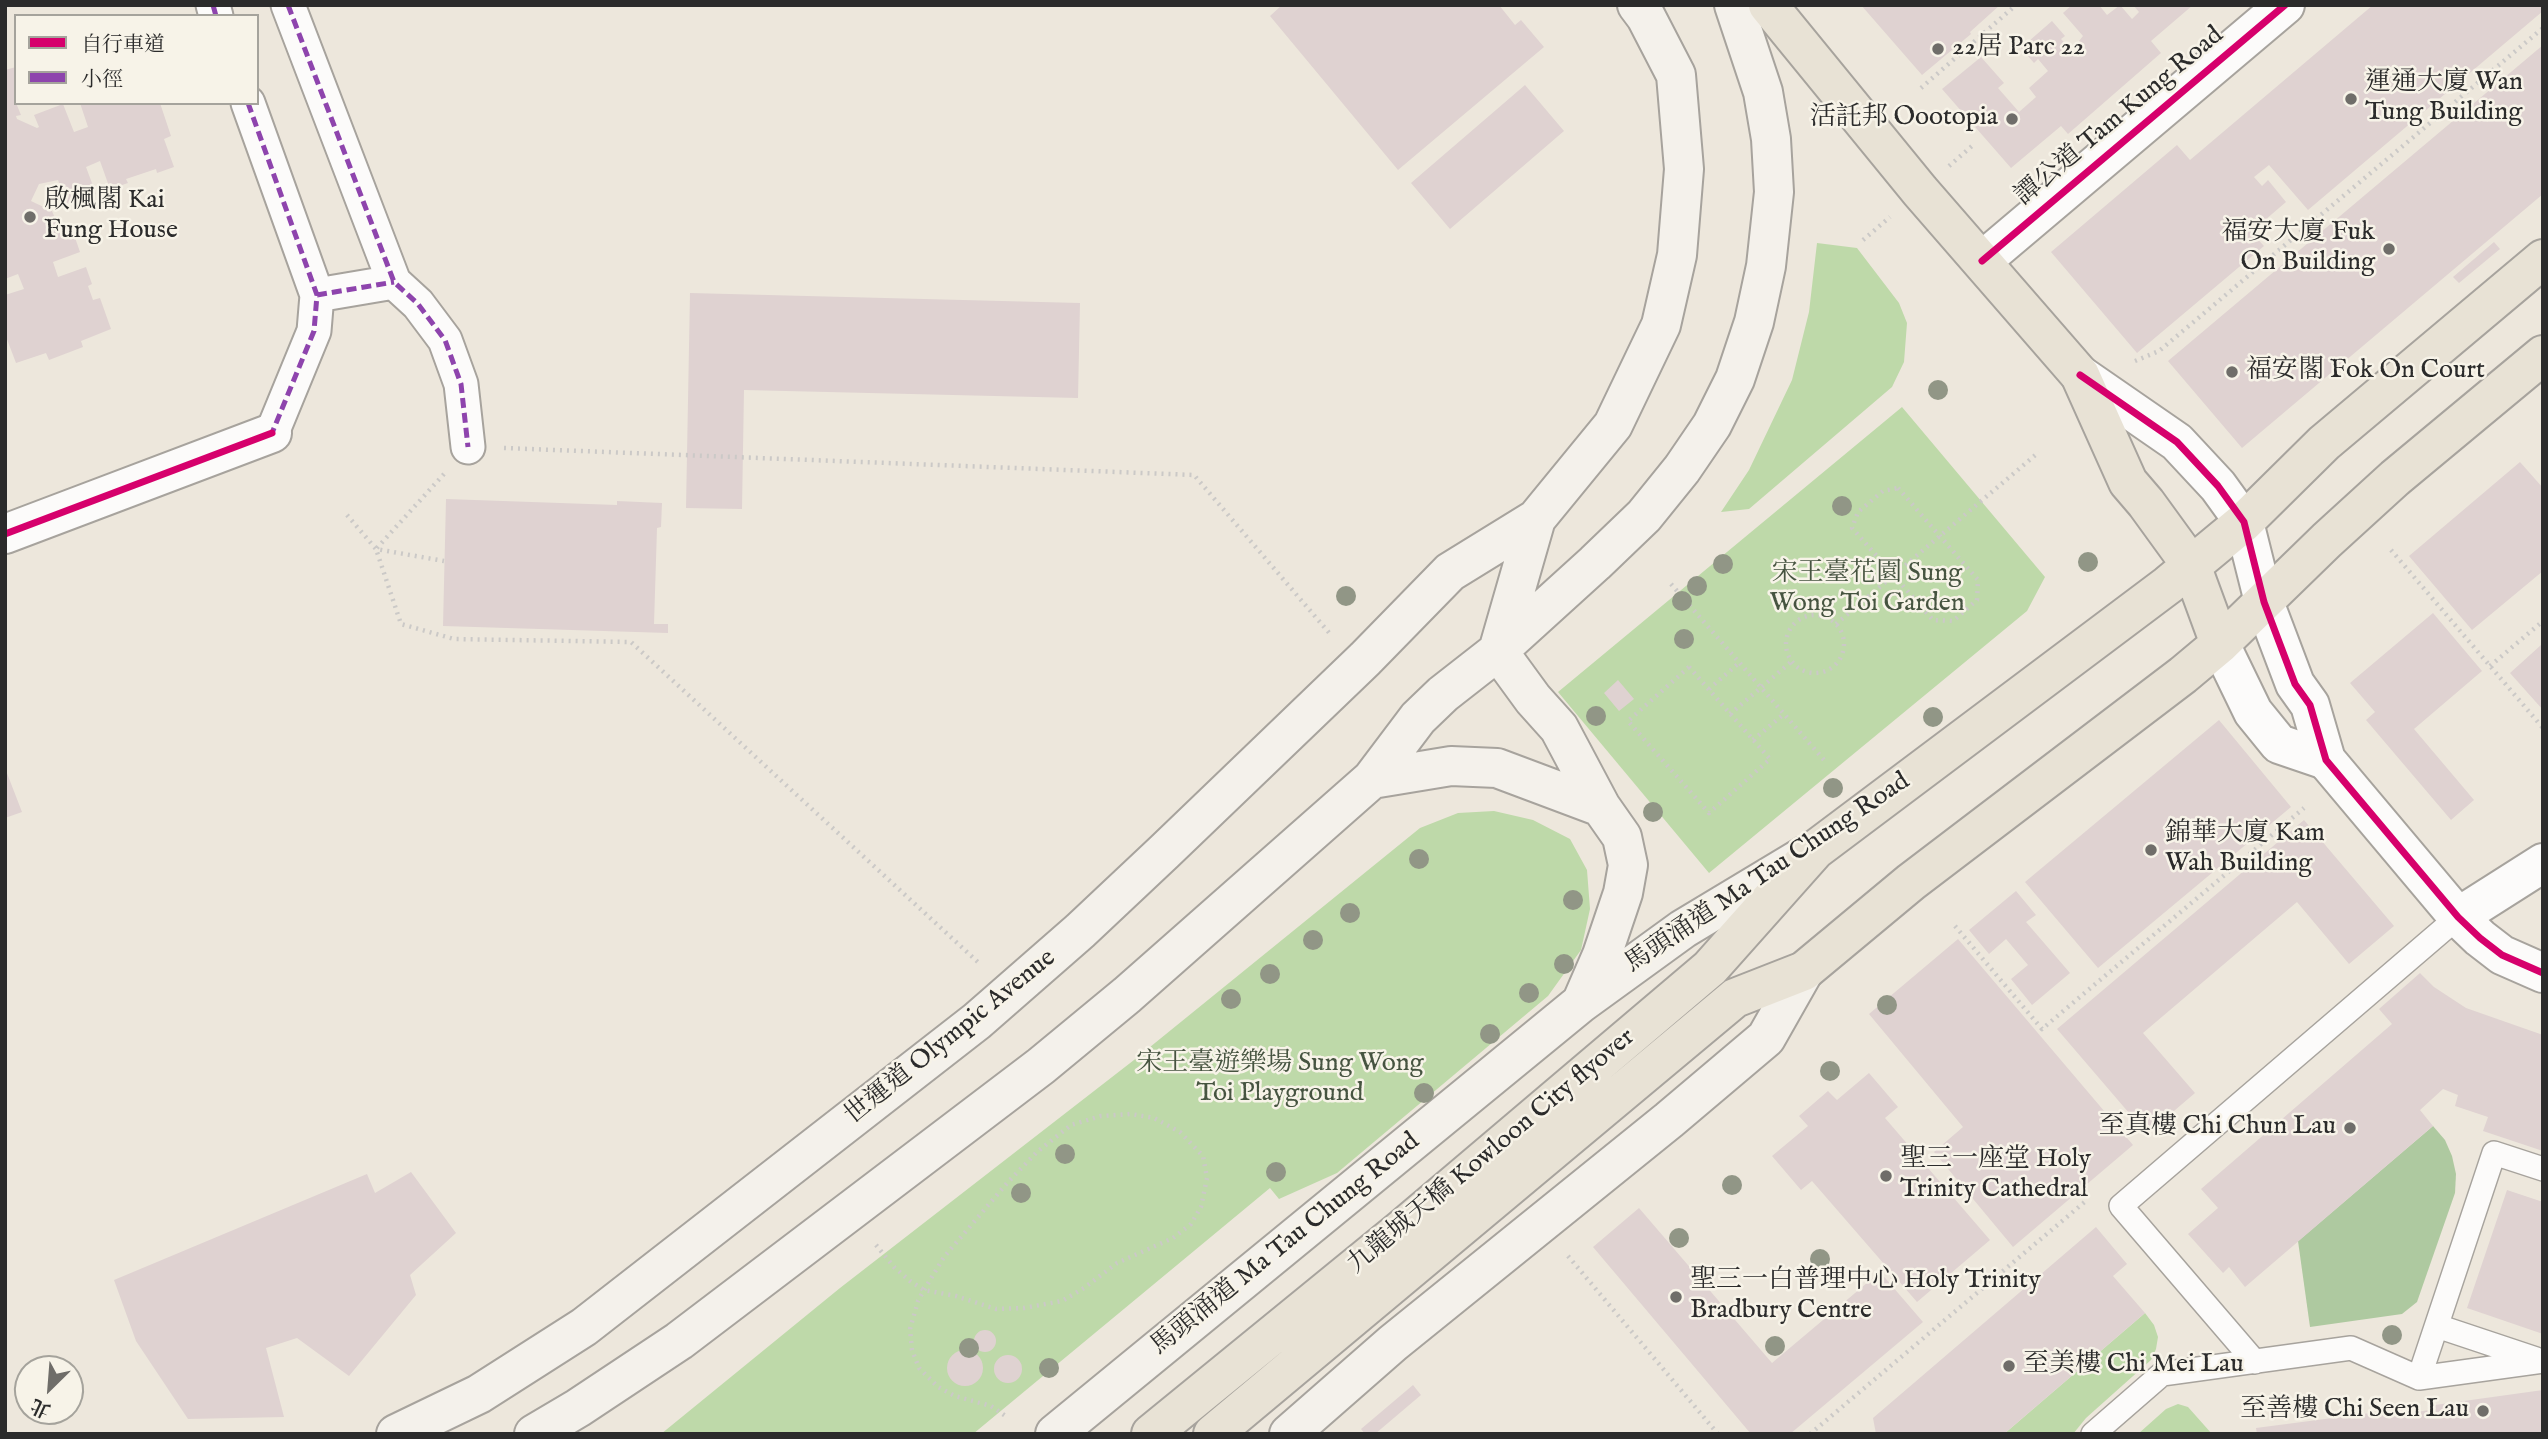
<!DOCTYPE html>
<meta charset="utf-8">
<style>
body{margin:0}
#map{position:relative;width:2548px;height:1439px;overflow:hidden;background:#ede7dc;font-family:"IM FELL English","Noto Serif TC",serif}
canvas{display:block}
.frame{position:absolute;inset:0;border:7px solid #2b2b2b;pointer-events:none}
.legend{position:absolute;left:14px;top:14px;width:245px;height:91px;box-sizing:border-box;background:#f7f3e8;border:2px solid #a5a39c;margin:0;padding:9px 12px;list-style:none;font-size:21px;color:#2b2b2b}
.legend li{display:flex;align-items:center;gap:14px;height:35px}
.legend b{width:35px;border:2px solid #a5a39c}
.north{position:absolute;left:14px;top:1355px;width:70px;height:70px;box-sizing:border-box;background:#f7f3e8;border:2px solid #a5a39c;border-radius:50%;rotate:205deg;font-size:19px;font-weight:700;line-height:28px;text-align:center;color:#2b2b2b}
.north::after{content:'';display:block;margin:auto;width:24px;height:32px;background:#6f6d69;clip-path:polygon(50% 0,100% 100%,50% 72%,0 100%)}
</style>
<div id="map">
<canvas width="2548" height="1439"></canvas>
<div class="frame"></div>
<ul class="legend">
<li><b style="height:9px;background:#d6006c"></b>自行車道</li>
<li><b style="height:9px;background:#8e44ad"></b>小徑</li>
</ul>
<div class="north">北</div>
</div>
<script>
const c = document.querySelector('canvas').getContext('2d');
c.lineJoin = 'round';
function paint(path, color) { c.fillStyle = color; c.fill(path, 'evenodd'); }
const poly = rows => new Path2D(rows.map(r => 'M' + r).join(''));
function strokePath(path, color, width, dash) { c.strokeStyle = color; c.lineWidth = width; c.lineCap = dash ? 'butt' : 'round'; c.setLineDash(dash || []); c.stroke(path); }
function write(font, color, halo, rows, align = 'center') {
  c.font = font + ' "IM FELL English","Noto Serif TC",serif'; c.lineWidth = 5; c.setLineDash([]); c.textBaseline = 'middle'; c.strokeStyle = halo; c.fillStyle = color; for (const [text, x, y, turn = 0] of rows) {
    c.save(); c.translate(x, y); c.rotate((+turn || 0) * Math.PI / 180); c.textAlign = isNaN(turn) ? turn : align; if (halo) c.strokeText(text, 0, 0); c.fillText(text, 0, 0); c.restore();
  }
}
paint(poly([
 [1817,243,1857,248,1899,303,1907,323,1904,362,1892,387,1749,509,1721,512,1749,470,1792,380,1809,312],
 [1902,407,2045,577,2027,611,1709,873,1558,692],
 [1494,811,1533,820,1570,839,1587,870,1590,909,1581,950,1548,996,1337,1173,1279,1199,1270,1188,973,1434,661,1434,840,1288,1134,1060,1420,828,1458,813],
 [2145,1313,2154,1325,2158,1337,2156,1349,2151,1360,2086,1418,2073,1434,2004,1434],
 [2178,1404,2188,1407,2212,1434,2138,1434,2166,1409]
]), '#bed9a9');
paint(poly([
 [2433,1126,2445,1140,2452,1156,2456,1174,2455,1193,2417,1302,2402,1314,2310,1327,2298,1241]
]), '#aec9a0');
paint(poly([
 [1282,5,1499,5,1515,25,1521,20,1544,47,1398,170,1270,16],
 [1861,5,2000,5,1970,32,1971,34,1922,75],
 [2072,5,2099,5,2107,15,2120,5,2132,19,2139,12,2133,5,2193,5,2151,41,2161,53,2068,134,2061,126,2011,168,1942,89,1981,57,2004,83,1998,88,2019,112,2036,97,2029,88,2048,71,2038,59,2034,63,2021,48,2052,21,2065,36,2061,39,2072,51,2081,43,2079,41,2083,36,2063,13],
 [2373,5,2543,5,2543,11,2308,210,2269,165,2254,177,2262,186,2268,180,2286,202,2251,232,2264,246,2137,353,2051,252,2177,145,2190,160],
 [2543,45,2543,194,2242,448,2168,361],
 [16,67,16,103,21,115,16,116,17,119,37,128,39,127,34,115,63,104,74,132,88,127,80,103,160,103,171,136,164,139,174,167,157,173,156,169,126,179,128,183,110,189,100,161,86,167,96,194,67,204,58,180,39,184,31,201,52,211,59,228,70,223,80,252,53,262,58,277,86,267,92,284,88,286,93,300,100,298,111,329,81,341,83,347,49,360,46,353,16,363,5,334,7,330,5,295,24,289,18,274,5,279,5,70],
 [1525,85,1564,131,1450,229,1411,183],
 [2494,242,2500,249,2459,283,2453,277],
 [690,293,1080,303,1078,398,744,390,742,509,686,508],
 [2520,462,2543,488,2543,571,2472,630,2409,556],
 [446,499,617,505,617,501,662,503,661,527,657,528,654,624,668,624,668,633,443,626],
 [2433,613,2482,671,2414,729,2474,800,2451,820,2366,720,2375,712,2350,683],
 [2541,645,2543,647,2543,710,2510,673],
 [1618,680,1634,699,1619,711,1604,693],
 [2219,720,2291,807,2098,968,2025,882],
 [5,768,22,812,5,818],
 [2304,820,2394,926,2349,964,2297,902,2143,1033,2195,1093,2147,1134,2057,1029],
 [2016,891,2036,915,2026,922,2070,973,2032,1005,2011,979,2028,965,2006,939,1989,954,1969,930],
 [1958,939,2133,1145,2013,1247,1934,1152,1963,1127,1869,1014],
 [2420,973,2434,987,2466,1008,2543,1035,2543,1151,2483,1131,2488,1117,2455,1106,2458,1095,2443,1089,2420,1110,2433,1126,2245,1287,2229,1267,2223,1273,2188,1234,2218,1208,2201,1189,2392,1024,2379,1009],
 [1869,1073,1898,1107,1885,1118,1990,1240,1917,1302,1812,1181,1801,1190,1772,1156,1808,1126,1799,1116,1828,1091,1837,1100],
 [411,1172,456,1233,410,1275,416,1295,349,1376,297,1338,266,1348,284,1417,188,1419,136,1341,114,1280,367,1174,375,1193],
 [2507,1190,2543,1202,2543,1334,2467,1308],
 [1639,1208,1772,1363,1880,1272,1923,1322,1790,1434,1751,1434,1593,1247],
 [2096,1227,2127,1264,2113,1276,2145,1313,2004,1434,1876,1434,1873,1418],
 '974 1341a11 11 0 1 1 22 0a11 11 0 1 1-22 0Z',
 '947 1368a18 18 0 1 1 36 0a18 18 0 1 1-36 0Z',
 '994 1369a14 14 0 1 1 28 0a14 14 0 1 1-28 0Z',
 [1413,1385,1421,1395,1375,1434,1365,1434,1361,1429],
 [2543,1390,2543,1434,2257,1434,2256,1428,2409,1408,2410,1413,2436,1409,2435,1405]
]), '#dfd2d1');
const service = poly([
 [2437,1326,2536,1359],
 [2255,1362,2121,1206,2458,917],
 [2419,1378,2494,1153,2543,1169],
 [2093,1434,2162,1374,2351,1348,2419,1378,2543,1361]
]);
const pedestrian = poly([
 [213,5,216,16],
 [288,5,394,282,418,304,445,340,461,384,468,447],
 [248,103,317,295,314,331,272,433],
 [317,295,394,282]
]);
const minor = poly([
 [5,534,272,433],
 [2220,644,2253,712,2279,744,2326,760],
 [2458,917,2543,863]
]);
const tertiary = poly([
 [1982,261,2285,5],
 [2080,375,2177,442,2218,486,2244,522,2264,602,2295,684,2310,705,2326,760,2458,917,2480,938,2502,955,2543,973]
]);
const secondary = poly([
 [1498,651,1533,699,1559,728,1601,807,1622,837,1628,865,1623,893,1602,955,1582,1001],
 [1498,651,1536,519],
 [1372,779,1451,766,1497,768,1601,807],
 [396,1434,479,1394,584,1327,977,1021,1080,931,1164,852,1365,659,1450,572,1536,519,1613,425,1661,325,1677,255,1684,169,1676,75,1646,17,1637,5],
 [534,1434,578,1408,679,1341,1041,1066,1127,995,1372,779,1418,718,1443,694,1498,651,1595,563,1644,516,1682,469,1712,425,1735,379,1754,322,1766,266,1774,192,1771,139,1763,92,1734,5],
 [1055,1434,1581,1003,1683,929,1806,855],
 [1289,1434,1393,1343,1669,1120,1766,1038,1804,971]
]);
const primary = poly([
 [1768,5,1920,191,2080,375,2128,482,2146,503,2191,565,2220,644],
 [1151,1434,1401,1230,1710,968,1815,850,2168,585,2244,522,2324,443,2543,259],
 [1213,1434,1735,998,1804,971,1911,882,2183,675,2220,644,2327,540,2395,478,2543,355]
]);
strokePath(service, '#a7a39d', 26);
strokePath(pedestrian, '#a7a39d', 37);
strokePath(minor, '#a7a39d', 42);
strokePath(tertiary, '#a7a39d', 42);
strokePath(secondary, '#a7a39d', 42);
strokePath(primary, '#a7a39d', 42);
strokePath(poly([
 [1921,88,2016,5],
 [1949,166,1972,146],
 [1863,240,1890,217],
 [2135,361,2159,351,2543,28],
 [504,448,1194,475,1331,635],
 [444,474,376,549,401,624,454,639,631,642,980,964],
 [1898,488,1978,580,1977,600,1953,621,1933,620,1852,528,1858,512,1883,491,1898,488],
 [347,515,376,549,444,561],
 [2391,550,2543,728],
 [1671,584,1824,760],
 '1786 644a29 29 0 1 1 58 0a29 29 0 1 1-58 0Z',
 [1836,624,2039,452],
 [2490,666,2543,621],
 [1689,667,1770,759,1709,813,1628,721,1689,667],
 [1709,689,1739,663],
 [1730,714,1791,662],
 [1753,740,1784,714],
 [1955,926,2042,1029,2304,808],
 [876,1245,894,1267,910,1281,924,1290,956,1296,996,1309,1024,1308,1062,1301,1084,1288,1117,1263,1173,1238,1191,1224,1201,1207,1207,1178,1203,1156,1180,1132,1154,1118,1131,1114,1101,1116,1071,1125,1037,1152,1008,1182,944,1257,924,1290,918,1301,910,1329,912,1350,919,1368,938,1387,955,1396,991,1406,1007,1417],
 [1568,1256,1718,1434],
 [1810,1434,2087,1200]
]), '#cbc9c7', 4.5, [2, 5]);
strokePath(service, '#fcfbfa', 23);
strokePath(pedestrian, '#fcfbfa', 33);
strokePath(minor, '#fcfbfa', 38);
strokePath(tertiary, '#fcfbfa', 38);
strokePath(secondary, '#f4f1eb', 38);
strokePath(primary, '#e8e2d5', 38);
strokePath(poly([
 [213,5,216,16],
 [288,5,394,282,418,304,445,340,461,384,468,447],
 [248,103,317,295,314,331,272,433],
 [317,295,394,282]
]), '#8e44ad', 5, [10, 5]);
strokePath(poly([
 [1982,261,2285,5],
 [2080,375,2177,442,2218,486,2244,522,2264,602,2295,684,2310,705,2326,760,2458,917,2480,938,2502,955,2543,973],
 [5,534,272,433]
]), '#d6006c', 7);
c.fillStyle = '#919686';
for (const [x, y] of [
 [1938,390],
 [1842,506],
 [2088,562],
 [1723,564],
 [1697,586],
 [1346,596],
 [1682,601],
 [1684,639],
 [1596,716],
 [1933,717],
 [1833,788],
 [1653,812],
 [1419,859],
 [1573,900],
 [1350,913],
 [1313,940],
 [1564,964],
 [1270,974],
 [1529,993],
 [1231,999],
 [1887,1005],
 [1490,1034],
 [1830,1071],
 [1424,1093],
 [1065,1154],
 [1276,1172],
 [1732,1185],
 [1021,1193],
 [1679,1238],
 [1820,1259],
 [2392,1335],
 [1775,1346],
 [969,1348],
 [1049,1368]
]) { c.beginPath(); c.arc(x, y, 10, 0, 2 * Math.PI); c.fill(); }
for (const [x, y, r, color] of [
 [1938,49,7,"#6f6d69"],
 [2351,99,7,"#6f6d69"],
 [2012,119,7,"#6f6d69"],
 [30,217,7,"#6f6d69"],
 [2389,249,7,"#6f6d69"],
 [2232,372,7,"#6f6d69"],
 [2151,850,7,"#6f6d69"],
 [2350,1128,7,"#6f6d69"],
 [1886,1176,7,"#6f6d69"],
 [1676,1297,7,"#6f6d69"],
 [2009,1366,7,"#6f6d69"],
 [2483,1411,7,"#6f6d69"]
]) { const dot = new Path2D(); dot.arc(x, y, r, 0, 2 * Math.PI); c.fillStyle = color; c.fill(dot); strokePath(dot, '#f7f3e8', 2.5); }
write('26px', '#2b2b2b', '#f7f3e8', [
 ["22居 Parc 22",1952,49],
 ["運通大廈 Wan",2365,84],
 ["Tung Building",2365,114],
 ["活託邦 Oootopia",1998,119,"right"],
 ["啟楓閣 Kai",44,202],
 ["Fung House",44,232],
 ["福安大廈 Fuk",2375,234,"right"],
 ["On Building",2375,264,"right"],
 ["福安閣 Fok On Court",2246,372],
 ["錦華大廈 Kam",2165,835],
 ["Wah Building",2165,865],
 ["至真樓 Chi Chun Lau",2336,1128,"right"],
 ["聖三一座堂 Holy",1900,1161],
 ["Trinity Cathedral",1900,1191],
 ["聖三一白普理中心 Holy Trinity",1690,1282],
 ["Bradbury Centre",1690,1312],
 ["至美樓 Chi Mei Lau",2023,1366],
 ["至善樓 Chi Seen Lau",2469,1411,"right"]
], 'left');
write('26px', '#2b2b2b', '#f7f3e8', [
 ["譚公道 Tam Kung Road",2120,117,-40],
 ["馬頭涌道 Ma Tau Chung Road",1768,874,-34],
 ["世運道 Olympic Avenue",951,1038,-39],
 ["九龍城天橋 Kowloon City flyover",1492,1152,-40],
 ["馬頭涌道 Ma Tau Chung Road",1286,1245,-39]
]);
write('26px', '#465440', '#f7f3e8', [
 ["宋王臺花園 Sung",1867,575],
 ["Wong Toi Garden",1867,605],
 ["宋王臺遊樂場 Sung Wong",1280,1065],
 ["Toi Playground",1280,1095]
]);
</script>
